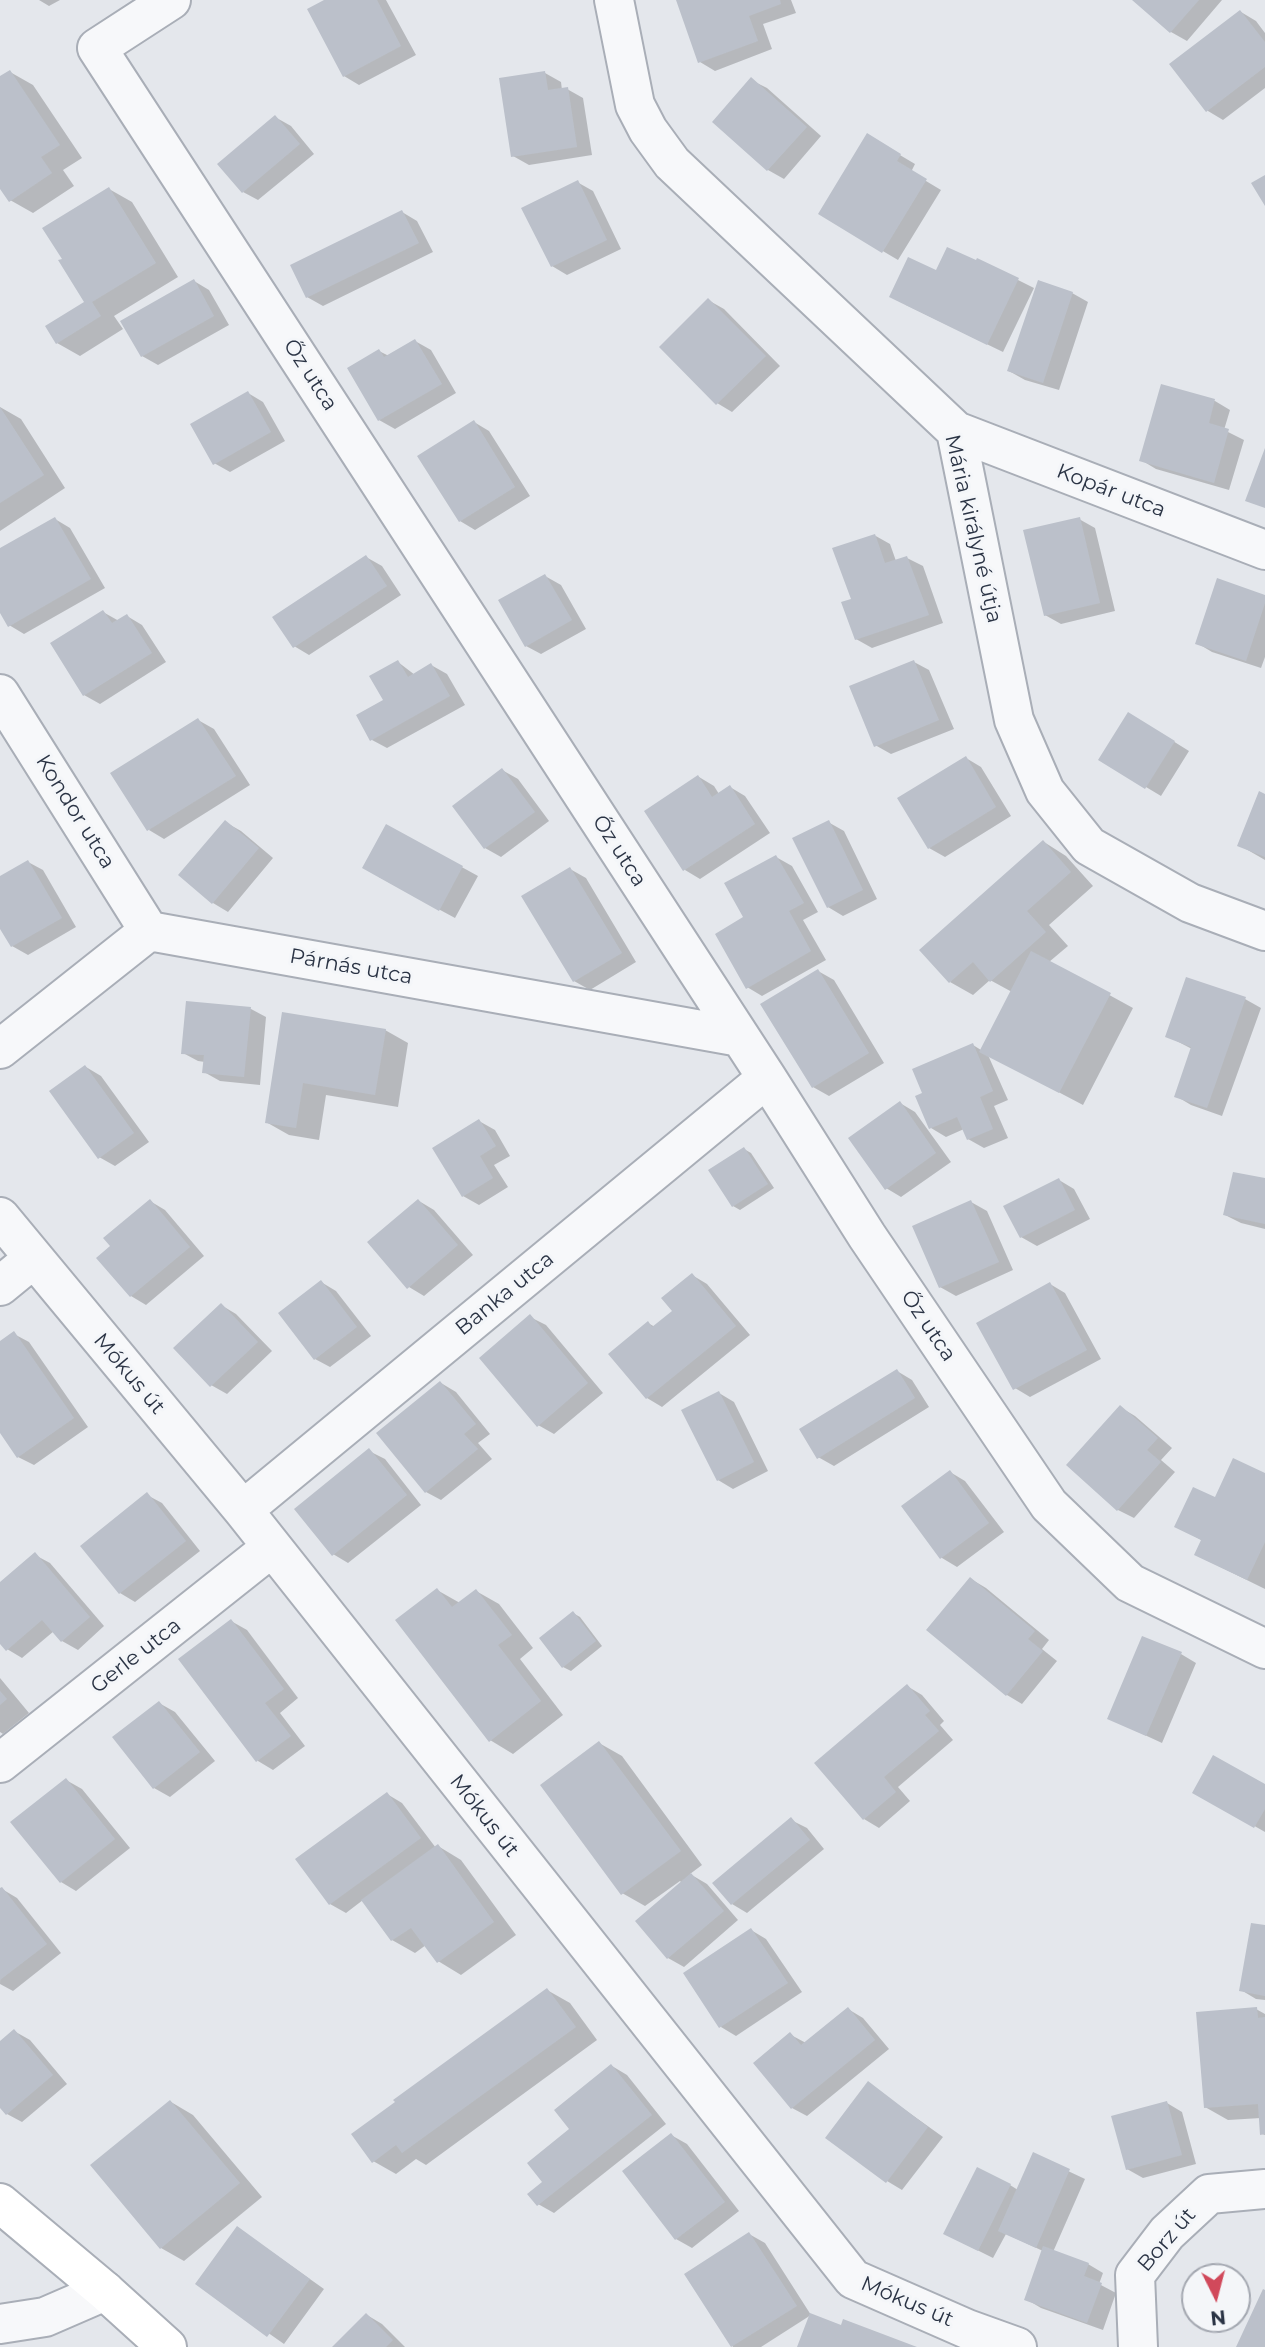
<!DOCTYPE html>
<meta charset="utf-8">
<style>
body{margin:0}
#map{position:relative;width:1265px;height:2347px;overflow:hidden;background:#e4e7ec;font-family:Montserrat,sans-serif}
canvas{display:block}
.north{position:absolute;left:1181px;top:2263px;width:70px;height:70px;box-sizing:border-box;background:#f4f6f9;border:2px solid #a4a8b1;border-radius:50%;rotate:174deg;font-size:19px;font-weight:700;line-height:28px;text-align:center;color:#2b3445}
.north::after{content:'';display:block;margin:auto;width:24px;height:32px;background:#d1495b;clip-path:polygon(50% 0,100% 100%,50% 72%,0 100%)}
</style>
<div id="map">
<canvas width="1265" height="2347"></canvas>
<div class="north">N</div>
</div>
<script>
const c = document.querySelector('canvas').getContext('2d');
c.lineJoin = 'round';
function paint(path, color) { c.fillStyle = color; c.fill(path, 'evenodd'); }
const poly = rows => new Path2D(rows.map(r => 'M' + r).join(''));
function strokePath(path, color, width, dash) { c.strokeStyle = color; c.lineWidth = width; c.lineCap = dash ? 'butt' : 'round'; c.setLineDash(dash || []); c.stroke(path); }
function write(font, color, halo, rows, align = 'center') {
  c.font = font + ' Montserrat,sans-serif'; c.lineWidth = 6; c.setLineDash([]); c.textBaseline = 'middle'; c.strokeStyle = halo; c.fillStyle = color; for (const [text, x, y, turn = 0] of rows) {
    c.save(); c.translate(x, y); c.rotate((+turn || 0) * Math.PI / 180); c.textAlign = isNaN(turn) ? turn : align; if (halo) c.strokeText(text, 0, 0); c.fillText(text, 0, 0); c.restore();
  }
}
paint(poly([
 [39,0,60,0,49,6],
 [328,0,386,0,416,55,359,85,344,76],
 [678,0,791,0,796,13,763,24,772,49,715,71,700,62],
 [1135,0,1222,0,1187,41,1171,32],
 [1241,12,1256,21,1265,33,1265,88,1223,120,1208,111,1172,64],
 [10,72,33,85,82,158,63,170,74,186,33,213,10,200,0,185,0,79],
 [545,73,561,82,562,90,567,89,583,98,592,155,529,165,513,156],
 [751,80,767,88,821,136,784,179,768,170,714,122],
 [275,117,291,126,314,154,258,200,243,192],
 [868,136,915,164,911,172,941,190,898,260,820,214],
 [577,182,593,191,621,249,567,275,552,266],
 [109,189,132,202,178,277,114,316,123,329,80,356,57,343,86,302,64,259],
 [402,212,417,221,433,252,323,306,307,297],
 [978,260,1034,288,1003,352,906,305,937,273,977,263],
 [194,281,209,290,229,325,158,365,142,356],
 [1072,293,1088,302,1059,390,1025,380,1009,371],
 [708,300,724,309,780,366,732,412,717,403],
 [415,341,431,350,456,393,395,429,379,420,379,351,389,356],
 [1163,386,1215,401,1230,410,1224,430,1244,440,1229,490,1156,469,1141,460],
 [248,393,263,402,285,441,230,472,214,463],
 [0,407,21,419,65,488,0,531],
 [474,422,489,431,530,496,475,530,460,521],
 [55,519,70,528,105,588,24,634,9,625,0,610,0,550],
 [1079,519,1095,528,1115,611,1061,624,1045,615],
 [874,535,890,544,896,561,907,558,923,566,943,623,872,648,856,639,853,601],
 [366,557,382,566,401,595,309,655,294,646],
 [545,576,561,585,586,629,541,654,526,646],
 [1265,597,1265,657,1261,668,1212,652,1197,643],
 [103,612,119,621,127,616,142,625,166,662,100,704,84,695],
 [398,662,415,675,431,665,447,674,465,705,387,748,372,740],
 [914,662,929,670,954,729,891,754,875,745],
 [198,720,214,729,250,785,164,839,149,830],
 [1144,723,1189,751,1161,796,1101,760],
 [966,758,981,767,1011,816,945,857,929,848],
 [502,770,518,779,549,821,501,857,485,848,454,806],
 [699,777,714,786,719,794,730,787,745,796,770,833,700,879,685,870],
 [1265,796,1265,860,1239,845],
 [225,822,241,831,273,858,228,912,213,903],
 [828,822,844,831,877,899,843,916,828,907],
 [387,826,478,876,455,918,379,877],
 [1044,842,1066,856,1093,886,1049,925,1068,946,1049,962,1133,1008,1083,1105,988,1055,1008,1100,994,1106,1008,1138,984,1148,968,1139,964,1129,946,1137,931,1128,924,1094,973,1045,981,1050,1012,992,990,980,973,995,950,982],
 [776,857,792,866,818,912,803,920,826,960,762,996,747,987,746,918],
 [28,862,43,870,76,927,28,955,12,946,0,925,0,878],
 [570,869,586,878,636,962,590,990,574,981],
 [818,971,834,980,884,1063,829,1096,813,1087],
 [1187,979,1245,999,1261,1008,1222,1116,1191,1105,1176,1096,1192,1049,1167,1036],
 [188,1003,251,1009,266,1017,260,1085,220,1081,204,1072,205,1062,198,1061,183,1053],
 [284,1014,385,1030,408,1043,398,1107,326,1095,319,1140,289,1135,266,1122],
 [86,1067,101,1076,149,1142,115,1166,99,1157],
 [900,1103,915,1112,951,1162,901,1197,886,1188],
 [479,1121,495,1130,510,1156,494,1165,508,1187,479,1205,463,1196],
 [744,1149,751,1153,774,1188,740,1210,733,1206],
 [1059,1180,1074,1189,1090,1219,1037,1246,1021,1237],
 [1265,1180,1265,1229,1241,1223,1225,1215],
 [150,1201,165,1210,204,1256,146,1305,131,1296,113,1246],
 [419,1201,434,1210,473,1255,424,1296,409,1287],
 [971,1202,987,1211,1013,1270,956,1296,940,1287],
 [692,1275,707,1284,750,1335,662,1407,647,1398,648,1323,655,1327,674,1311],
 [321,1282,336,1291,371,1336,330,1367,315,1359],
 [1050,1284,1065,1293,1101,1359,1030,1397,1015,1388],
 [221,1305,236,1314,272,1351,227,1394,211,1385],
 [530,1317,546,1325,603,1393,554,1434,538,1425],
 [14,1334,29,1342,88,1427,34,1465,18,1457,0,1430,0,1343],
 [897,1371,912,1380,929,1407,834,1466,818,1457],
 [441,1383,456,1392,490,1434,478,1443,492,1459,441,1500,426,1492],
 [719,1393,734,1402,768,1471,733,1489,718,1480],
 [1120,1407,1135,1416,1172,1448,1161,1460,1175,1472,1134,1518,1118,1510],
 [369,1451,385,1459,421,1505,348,1563,333,1554],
 [950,1472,965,1481,1004,1532,957,1567,942,1558,903,1507],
 [1265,1475,1265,1589,1196,1555,1203,1541,1176,1526],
 [147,1495,162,1503,200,1551,135,1602,120,1593],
 [35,1555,50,1563,104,1626,78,1650,62,1641,54,1631,22,1658,7,1649,0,1641,0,1585],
 [971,1579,986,1588,1049,1640,1042,1649,1057,1661,1022,1704,1007,1695],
 [437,1590,460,1603,476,1591,499,1604,533,1648,520,1659,563,1715,513,1754,490,1740],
 [573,1613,580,1617,602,1646,571,1671,563,1667],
 [231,1621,247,1630,298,1698,280,1713,305,1746,273,1770,258,1761],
 [1181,1654,1196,1663,1162,1743,1110,1719],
 [0,1678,29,1713,3,1734,0,1732],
 [907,1686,922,1695,944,1721,940,1725,953,1740,898,1787,910,1801,879,1828,864,1819],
 [159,1703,175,1712,215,1761,170,1797,154,1788,114,1738],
 [599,1743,622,1756,702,1865,690,1874,707,1884,738,1920,684,1967,668,1958,637,1922,682,1883,680,1881,645,1906,622,1893],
 [66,1780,82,1789,130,1848,76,1891,61,1882],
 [1265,1786,1265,1832,1195,1792],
 [387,1794,402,1803,436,1848,438,1846,461,1860,516,1935,461,1975,438,1961,426,1945,415,1953,392,1940,363,1900,346,1913,330,1904],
 [791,1820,807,1828,824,1849,747,1913,732,1904],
 [2,1889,17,1898,61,1953,13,1991,0,1984],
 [1265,1927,1265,2000,1256,1999,1241,1990],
 [751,1930,766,1939,802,1992,736,2036,721,2027],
 [547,1990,570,2003,597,2040,426,2165,416,2159,396,2174,373,2161],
 [848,2009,863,2018,889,2049,807,2116,792,2108,791,2035,806,2043],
 [1256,2009,1265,2014,1265,2135,1262,2134,1261,2118,1228,2120,1205,2107],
 [14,2031,30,2040,67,2084,22,2122,7,2114,0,2106,0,2044],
 [612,2066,627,2075,666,2124,554,2213,538,2204,544,2182,572,2129],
 [869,2084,943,2137,902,2190,887,2181],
 [171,2102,193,2115,262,2197,184,2261,161,2248],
 [1167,2103,1182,2112,1196,2164,1143,2178,1127,2169],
 [671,2135,687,2144,739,2211,692,2248,676,2239],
 [1034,2155,1085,2179,1053,2252,1088,2264,1103,2273,1099,2284,1116,2293,1103,2330,1041,2308,1026,2299,1043,2251,1006,2234,993,2258,961,2242,1010,2185,1018,2190],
 [238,2228,324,2289,284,2344,197,2283],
 [749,2234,765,2243,811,2315,761,2347,733,2347,686,2274],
 [367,2315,382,2324,405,2347,334,2347]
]), '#0003');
paint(poly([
 [324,0,377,0,401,46,343,77,307,9],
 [676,0,780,0,781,4,749,16,758,41,698,63],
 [1132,0,1199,0,1170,33],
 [1240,10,1265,42,1265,67,1206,112,1169,64],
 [10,70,60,145,41,157,52,173,9,202,0,189,0,76],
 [545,71,548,90,568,87,577,147,511,157,499,78],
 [751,77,807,127,767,171,712,122],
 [275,115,300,144,242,193,217,164],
 [867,133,901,154,897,161,927,179,882,253,818,214],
 [1265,175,1265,206,1251,183],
 [578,180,607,240,551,267,521,208],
 [109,187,156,263,92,302,101,316,56,344,45,326,84,302,58,260,62,259,42,228],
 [402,210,419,243,306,298,290,265],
 [947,247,976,260,977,258,1019,278,987,345,889,297,908,257,936,270],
 [194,279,214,316,141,357,120,321],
 [1038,280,1073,292,1043,383,1007,371],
 [708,298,766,356,716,405,659,347],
 [415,339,442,384,378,421,347,368,379,349,384,357],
 [1161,384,1215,399,1209,423,1229,429,1214,483,1139,461],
 [248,391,271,432,213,465,190,424],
 [0,407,44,475,0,503],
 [474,420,515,487,459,522,417,456],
 [1265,448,1265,508,1245,501],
 [55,517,91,579,8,627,0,613,0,548],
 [1080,517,1100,603,1044,616,1023,530],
 [875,534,885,563,907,556,929,615,855,640,841,602,851,599,832,548],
 [366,555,387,586,293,648,272,617],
 [545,574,572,620,525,647,498,600],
 [1217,578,1265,595,1265,603,1246,661,1195,644],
 [103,610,112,623,127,614,152,653,83,696,50,643],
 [398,660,408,677,431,663,450,696,370,741,356,715,383,700,369,676],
 [914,660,939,720,874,747,849,686],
 [1128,712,1175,741,1145,789,1098,760],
 [198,718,236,776,147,831,110,773],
 [966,756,996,807,928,849,897,798],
 [502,768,535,812,484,849,452,806],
 [698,775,712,797,730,785,755,824,683,871,644,811],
 [1259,791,1265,794,1265,857,1237,846],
 [225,820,259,848,212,904,178,875],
 [829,820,863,890,827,908,792,838],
 [386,824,463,866,439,911,362,868],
 [1043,840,1071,872,1027,911,1046,932,990,982,973,962,949,983,919,950],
 [776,855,804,903,789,911,811,951,746,989,715,934,743,917,724,883],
 [28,860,62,918,11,947,0,929,0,876],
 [570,867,622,953,573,982,521,896],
 [1031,951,1111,993,1059,1093,979,1052],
 [818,969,869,1053,812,1088,760,1004],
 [1186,977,1246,997,1207,1108,1174,1097,1191,1047,1165,1037],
 [186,1001,251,1007,244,1077,202,1073,204,1055,181,1054],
 [282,1012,386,1029,375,1095,303,1083,296,1128,265,1123],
 [973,1043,993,1091,980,1097,993,1129,967,1140,957,1117,929,1129,915,1096,922,1093,912,1069],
 [85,1065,134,1133,98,1159,49,1091],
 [900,1101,936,1153,885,1190,848,1138],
 [479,1119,496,1146,480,1156,493,1178,462,1197,432,1148],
 [744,1147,768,1184,732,1207,708,1170],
 [1233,1172,1265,1178,1265,1224,1223,1215],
 [1059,1178,1075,1210,1020,1238,1003,1206],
 [150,1199,190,1247,130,1297,96,1258,110,1246,103,1238],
 [418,1199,458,1245,407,1289,367,1242],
 [971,1200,999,1262,939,1288,912,1226],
 [692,1273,736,1326,646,1399,608,1354,648,1321,652,1327,672,1311,661,1298],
 [321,1280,357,1327,314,1360,278,1313],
 [1050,1282,1087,1350,1013,1390,976,1323],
 [221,1303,258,1342,210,1387,173,1348],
 [530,1314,588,1383,537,1427,479,1358],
 [14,1331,74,1418,17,1458,0,1433,0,1341],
 [897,1369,915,1398,817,1459,799,1429],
 [440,1381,476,1424,464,1434,478,1449,425,1493,376,1433],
 [719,1391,754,1462,717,1481,681,1410],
 [1120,1405,1158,1438,1147,1450,1161,1462,1117,1511,1066,1465],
 [369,1448,407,1495,332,1556,294,1509],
 [1233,1458,1265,1473,1265,1542,1247,1580,1194,1555,1201,1540,1174,1527,1193,1487,1215,1497],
 [950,1470,989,1523,940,1559,901,1506],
 [147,1492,186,1541,119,1594,80,1546],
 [35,1552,90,1617,61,1642,42,1620,6,1651,0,1644,0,1582],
 [970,1577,1035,1631,1028,1639,1043,1651,1006,1696,926,1630],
 [437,1588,452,1607,476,1589,512,1635,498,1645,541,1701,489,1742,395,1620],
 [573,1611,596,1641,562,1668,539,1638],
 [231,1619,284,1689,265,1703,291,1736,256,1762,178,1659],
 [1142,1636,1182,1652,1146,1736,1107,1719],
 [907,1684,930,1711,925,1715,939,1731,884,1777,896,1792,863,1820,814,1763],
 [0,1691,7,1699,0,1705],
 [159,1701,200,1752,153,1789,112,1737],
 [599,1741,681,1851,621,1895,540,1785],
 [1213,1755,1265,1784,1265,1809,1254,1828,1192,1793],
 [66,1778,115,1839,60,1883,10,1822],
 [387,1792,421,1838,329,1905,295,1859],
 [791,1817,810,1840,731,1905,712,1883],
 [438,1844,494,1922,437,1963,411,1928,391,1941,361,1900],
 [691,1873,724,1911,667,1959,635,1921],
 [2,1887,47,1944,0,1980,0,1888],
 [1251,1923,1265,1925,1265,1996,1239,1991],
 [751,1928,788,1983,719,2028,683,1973],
 [547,1988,576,2027,402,2153,396,2145,372,2163,351,2134,395,2102,393,2100],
 [848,2007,875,2040,791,2109,753,2063,790,2032,801,2045],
 [1257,2007,1258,2018,1265,2017,1265,2134,1260,2135,1258,2104,1204,2108,1196,2012],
 [14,2029,53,2075,6,2115,0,2108,0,2041],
 [611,2064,652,2115,537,2206,527,2194,542,2182,527,2163,569,2129,554,2110],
 [868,2081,928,2127,886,2183,825,2138],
 [170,2100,240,2183,160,2249,90,2165],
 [1167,2101,1182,2155,1126,2170,1111,2116],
 [671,2133,725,2202,675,2240,622,2171],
 [1033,2152,1070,2169,1036,2248,998,2231],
 [977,2167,1011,2184,978,2251,943,2234],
 [237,2226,310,2279,267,2337,195,2284],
 [749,2232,797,2306,731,2347,684,2274],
 [1043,2246,1089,2263,1084,2276,1102,2283,1087,2323,1024,2300],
 [1263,2289,1265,2290,1265,2347,1236,2347],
 [366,2313,393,2340,386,2347,332,2347],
 [810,2313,841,2325,843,2319,917,2347,797,2347]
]), '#bbc0ca');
const street = poly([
 [171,0,97,48,767,1078,867,1236,1049,1505,1130,1583,1265,1649],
 [614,0,635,105,648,130,672,163,956,431,1014,720,1045,791,1089,846,1190,903,1265,931],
 [956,431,1265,550],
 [0,694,149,931],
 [0,1049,149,931,740,1037],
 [0,1217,243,1510,853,2279,967,2329,1017,2347],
 [0,1286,33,1259],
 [243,1510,767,1078],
 [0,1763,271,1548],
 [0,2324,45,2317,105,2291],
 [1138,2347,1135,2275,1167,2233,1209,2194,1265,2189]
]);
const secondary = poly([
 [0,2203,105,2291,167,2347]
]);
strokePath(street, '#a9aeb7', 42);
strokePath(secondary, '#a9aeb7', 42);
strokePath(street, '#f7f8fa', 38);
strokePath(secondary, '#fff', 38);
write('21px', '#2b3445', '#f4f6f9', [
 ["Őz utca",310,375,57],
 ["Kopár utca",1111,491,21],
 ["Mária királyné útja",973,529,77],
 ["Kondor utca",75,812,58],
 ["Őz utca",619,851,57],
 ["Párnás utca",351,967,10],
 ["Banka utca",505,1294,-39],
 ["Őz utca",928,1326,56],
 ["Mókus út",129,1374,50],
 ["Gerle utca",136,1656,-38],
 ["Mókus út",484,1816,52],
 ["Borz út",1167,2240,-49],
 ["Mókus út",907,2302,23]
]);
</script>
